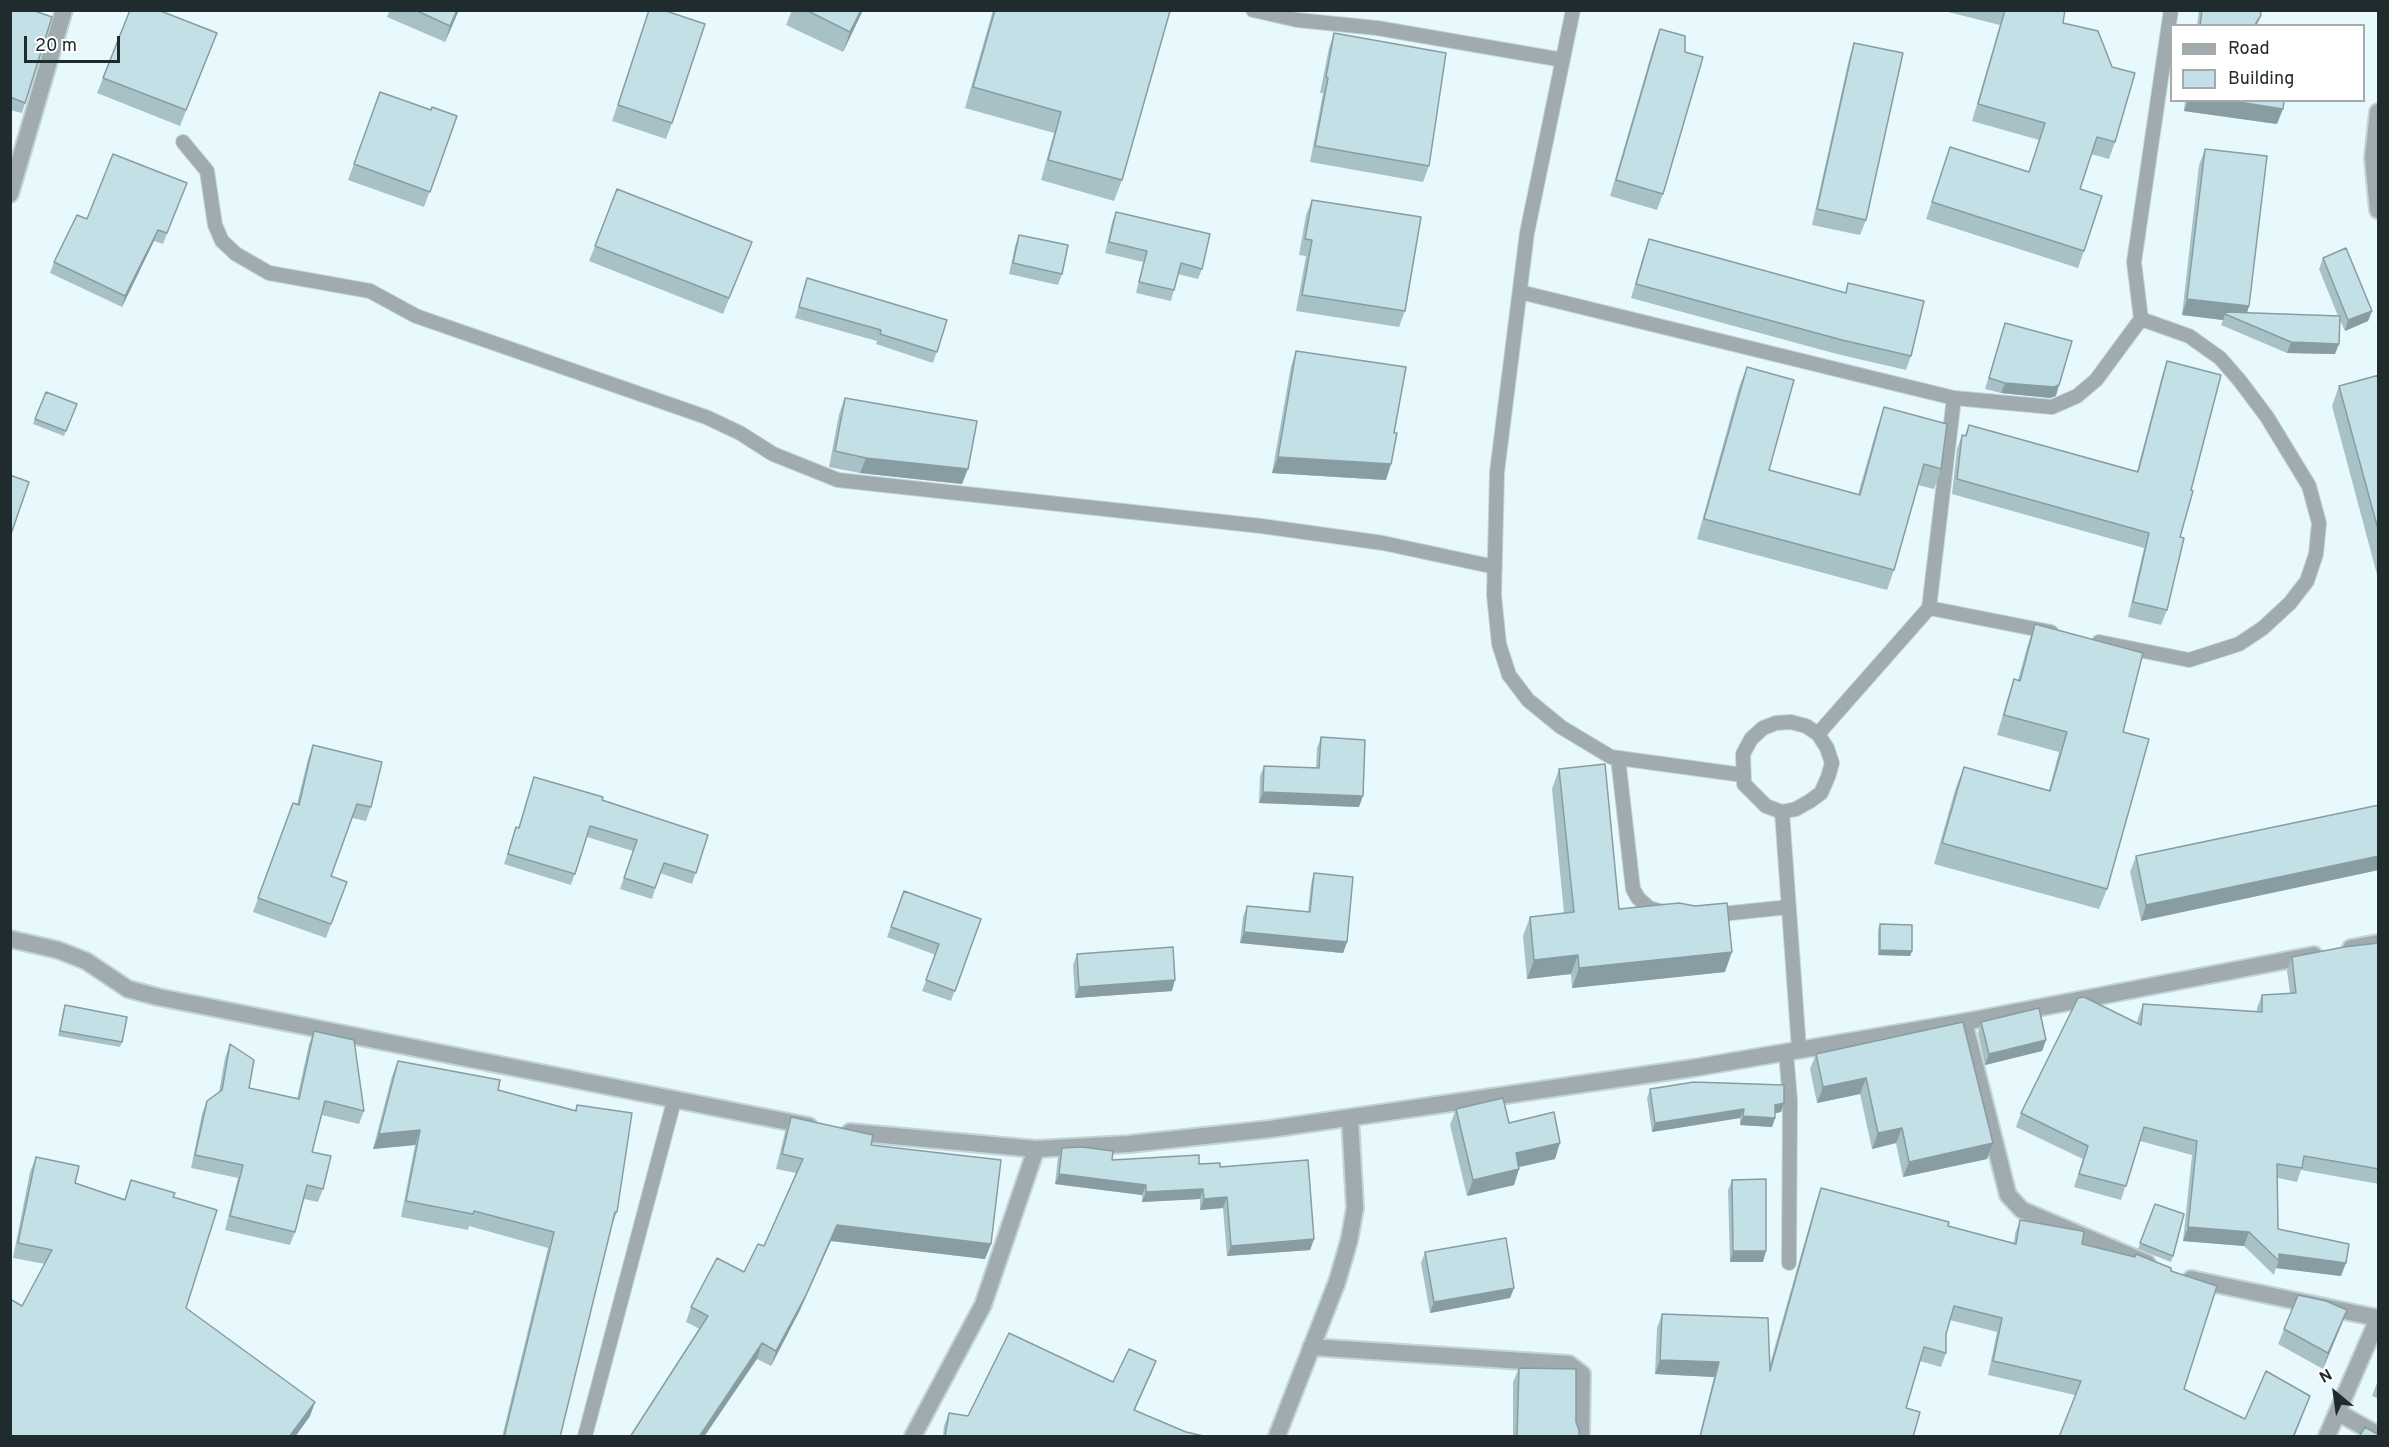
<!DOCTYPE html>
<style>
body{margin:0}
#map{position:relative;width:2389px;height:1447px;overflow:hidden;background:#e7f9fd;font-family:Overpass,sans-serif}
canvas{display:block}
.frame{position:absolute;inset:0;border:12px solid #202b2e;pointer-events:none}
.legend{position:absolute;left:2170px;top:24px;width:195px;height:78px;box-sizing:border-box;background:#fff;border:2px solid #a6aaab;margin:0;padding:8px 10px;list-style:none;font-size:18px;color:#202b2e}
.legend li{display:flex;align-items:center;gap:12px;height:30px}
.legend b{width:30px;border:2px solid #a6aaab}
.north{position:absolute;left:2305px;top:1363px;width:60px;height:60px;-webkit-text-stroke:4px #fff;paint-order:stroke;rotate:331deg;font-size:16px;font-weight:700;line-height:24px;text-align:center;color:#202b2e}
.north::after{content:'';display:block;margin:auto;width:21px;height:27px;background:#202b2e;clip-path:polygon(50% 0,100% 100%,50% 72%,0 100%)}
.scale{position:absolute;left:24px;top:36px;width:96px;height:27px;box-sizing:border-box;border:3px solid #202b2e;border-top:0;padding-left:8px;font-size:18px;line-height:21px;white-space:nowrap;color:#202b2e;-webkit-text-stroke:4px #fff;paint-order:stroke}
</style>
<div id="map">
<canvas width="2389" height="1447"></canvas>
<div class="frame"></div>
<ul class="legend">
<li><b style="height:8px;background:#9fabae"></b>Road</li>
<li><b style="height:16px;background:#c3e0e6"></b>Building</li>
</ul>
<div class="north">N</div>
<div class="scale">20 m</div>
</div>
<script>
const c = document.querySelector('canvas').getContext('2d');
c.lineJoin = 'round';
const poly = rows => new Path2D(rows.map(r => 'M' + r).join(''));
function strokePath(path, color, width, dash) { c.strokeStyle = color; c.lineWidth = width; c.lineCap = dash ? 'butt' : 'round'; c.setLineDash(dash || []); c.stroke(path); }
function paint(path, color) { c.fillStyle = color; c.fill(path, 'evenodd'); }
const service = poly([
 [1253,10,1297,20,1377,28,1563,60],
 [1573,10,1527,233,1497,472,1494,595,1499,644,1509,675,1528,700,1561,727,1611,757,1743,775],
 [183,142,207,171,215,225,222,241,236,254,269,273,370,291,416,316,706,417,740,433,773,454,838,480,1261,526,1383,543,1495,567],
 [1520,292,1954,398,2052,407,2077,396,2096,380,2141,319,2134,262,2171,10],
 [1929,608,2051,632],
 [2099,642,2189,660,2239,644,2263,628,2290,603,2307,581,2316,554,2319,523,2309,486,2267,417,2240,381,2220,358,2189,336,2141,319],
 [1791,722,1806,726,1818,734,1827,748,1832,763,1828,777,1821,793,1810,801,1796,809,1782,812,1766,806,1744,784,1743,754,1751,739,1763,728,1776,723,1791,722],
 [1818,734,1929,608,1954,398],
 [1618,758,1633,889,1638,898,1649,908,1663,912],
 [1782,812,1799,1049],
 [1712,915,1789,907],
 [1786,1052,1790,1100,1789,1263],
 [585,1436,674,1101]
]);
const minor = poly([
 [2378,112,2373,158,2378,210],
 [10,194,64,10],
 [1964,1022,2008,1195,2022,1210,2147,1263],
 [2191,1279,2378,1318],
 [1311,1347,1569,1364,1582,1374,1581,1436],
 [2339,1413,2378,1435],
 [913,1436,983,1305,1036,1149],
 [1277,1436,1337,1282,1349,1241,1355,1208,1350,1118],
 [2327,1436,2378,1319]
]);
const tertiary = poly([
 [10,939,58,950,86,961,128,989,158,997,809,1126],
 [2351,948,2378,943],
 [850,1132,1036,1149,1129,1144,1270,1129,1693,1068,1964,1022,2314,955]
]);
strokePath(service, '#c3d4d8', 16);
strokePath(minor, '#c3d4d8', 20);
strokePath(tertiary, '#c3d4d8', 20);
strokePath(service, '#9fabae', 14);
strokePath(minor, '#9fabae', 16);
strokePath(tertiary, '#9fabae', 16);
paint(poly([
 [10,10,25,103,22,113,10,110],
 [390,10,459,10,445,42,387,17],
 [649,10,672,123,666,139,612,121],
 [792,10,863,10,843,52,786,25],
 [993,10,1168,10,1122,180,1114,201,1041,180,1054,133,965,108],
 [1940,10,2065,10,2063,23,2115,142,2109,159,2091,154,2080,189,2084,251,2078,268,1926,219,1950,147,2029,172,2039,140,1972,121,2000,25],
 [2199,10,2260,10,2261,15,2257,26,2197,26],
 [1660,29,1663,194,1657,210,1610,196,1654,45],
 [217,33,180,126,97,93,103,78],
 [1334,33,1429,166,1423,182,1310,162,1323,93,1320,93,1329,48],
 [1854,43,1866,220,1860,235,1812,225,1849,59],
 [380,92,431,110,457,116,424,207,348,180],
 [2185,100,2281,100,2277,124,2184,111],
 [2205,149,2249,306,2247,313,2338,316,2319,269,2323,258,2372,311,2368,321,2345,331,2339,318,2335,354,2287,353,2221,325,2223,320,2182,315,2199,165],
 [187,183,163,244,154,241,122,307,50,273,54,262,87,219],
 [1312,200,1405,311,1399,327,1296,311,1306,256,1299,255,1306,215],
 [1116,212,1202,269,1198,279,1178,274,1171,301,1136,293,1143,262,1105,253,1112,222],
 [1019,235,1062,274,1058,285,1009,274,1015,246],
 [1649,239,1845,293,1848,283,1911,356,1906,370,1837,354,1631,298,1644,253],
 [752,242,723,314,589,261,595,246],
 [807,278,947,320,933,363,876,344,877,341,795,318],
 [2005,323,2056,396,2050,398,2001,393,1985,389],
 [1296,351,1394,433,1391,464,1386,480,1272,473,1291,366],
 [2167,361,2180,537,2167,610,2161,625,2128,617,2144,548,1952,494,1957,449,1962,435,1965,435,1969,425,2137,471,2162,376],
 [1747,367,1769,470,1858,494,1877,428,1884,407,1941,469,1934,489,1918,485,1894,570,1887,590,1697,539,1739,387],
 [2379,375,2379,582,2332,406,2339,386],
 [46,392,77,404,64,436,33,424],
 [845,398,962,484,860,473,829,467,839,414],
 [2035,624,2123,732,2107,889,2099,909,1934,864,1956,787,1964,767,2049,790,2059,752,1997,735,2007,700,2014,679,2018,680,2028,644],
 [1321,737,1359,807,1259,803,1260,776,1264,766,1316,768,1317,748],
 [313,745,371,807,366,821,352,818,331,876,347,882,326,938,253,912,293,803,297,804,308,759],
 [1559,769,1619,909,1725,972,1572,988,1571,974,1527,979,1523,936,1530,917,1564,913,1552,789],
 [534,777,708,835,692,884,660,873,652,899,620,889,633,851,587,837,571,885,504,864,516,827,519,827],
 [2379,805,2141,921,2130,872,2136,856],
 [1314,873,1347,942,1343,953,1240,943,1243,917,1247,906,1308,912,1311,884],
 [904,891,981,919,951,1001,922,991,936,955,887,937],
 [1880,924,1912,951,1910,956,1878,955,1878,930],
 [2379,943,2379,1184,2301,1170,2297,1182,2278,1178,2278,1229,2341,1276,2276,1268,2274,1275,2244,1246,2183,1241,2192,1155,2140,1141,2121,1200,2074,1187,2083,1159,2016,1127,2021,1113,2137,1023,2138,1018,2143,1004,2257,1012,2257,1008,2262,995,2290,993,2287,971,2292,957],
 [1077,954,1172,991,1075,998,1073,965],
 [65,1005,122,1042,120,1047,58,1036],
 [1981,1022,2046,1040,2042,1051,1985,1065,1978,1033],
 [314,1031,364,1111,359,1124,322,1115,312,1152,323,1189,318,1202,304,1199,295,1232,290,1245,225,1230,238,1178,191,1168,202,1114,207,1101,219,1092,225,1058,230,1044,249,1088,297,1099,309,1044],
 [1816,1054,1993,1143,1987,1159,1903,1177,1896,1143,1872,1149,1860,1094,1817,1103,1810,1069],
 [398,1061,498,1090,575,1110,577,1105,617,1212,611,1227,560,1437,502,1437,548,1248,469,1226,468,1230,401,1217,415,1145,373,1149,392,1076],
 [1650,1089,1784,1103,1781,1112,1775,1113,1775,1118,1772,1127,1740,1125,1740,1118,1652,1132,1647,1098],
 [1456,1109,1509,1123,1555,1159,1519,1167,1514,1185,1467,1196,1450,1125],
 [791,1117,871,1145,991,1244,985,1259,831,1241,800,1310,771,1366,757,1359,650,1407,700,1329,686,1322,691,1307,744,1272,764,1246,796,1173,776,1169,785,1132],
 [1062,1148,1112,1160,1199,1164,1220,1167,1314,1239,1310,1250,1227,1256,1223,1208,1200,1210,1200,1199,1142,1202,1142,1195,1055,1184,1058,1158],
 [36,1157,75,1183,125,1199,131,1180,173,1197,186,1308,315,1402,310,1416,295,1437,10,1437,22,1306,45,1264,13,1258,30,1172],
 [1732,1180,1763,1262,1730,1262,1728,1190],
 [1821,1188,1948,1226,2014,1243,2015,1234,2020,1220,2082,1244,2171,1271,2184,1389,2245,1419,2305,1410,2294,1437,2059,1437,2075,1395,1988,1375,1997,1332,1950,1320,1946,1334,1946,1353,1941,1367,1920,1361,1906,1408,1913,1437,1699,1437,1714,1377,1655,1374,1657,1328,1662,1314,1769,1367,1816,1202],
 [2155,1204,2173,1256,2171,1262,2138,1249],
 [1425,1252,1514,1288,1510,1298,1430,1313,1421,1263],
 [2347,1310,2323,1369,2278,1344,2284,1329],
 [1156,1361,1151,1374,1134,1411,1186,1432,1208,1437,943,1437,944,1426,949,1413,968,1416,1113,1382],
 [1519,1368,1576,1422,1579,1437,1513,1437,1513,1382],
 [2379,1378,2379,1399,2372,1396]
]), '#a8c1c6');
paint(poly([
 [457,10,459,10,445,42,450,26],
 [861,10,863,10,843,52,850,32],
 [2188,100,2226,100,2283,109,2277,124,2184,111],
 [158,230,154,241,122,307,125,296],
 [2187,299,2249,306,2244,322,2226,312,2223,320,2182,315],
 [2372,311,2368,321,2345,331,2348,320],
 [2291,342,2339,344,2335,354,2287,353],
 [2005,383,2059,385,2056,396,2050,398,2001,393],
 [1278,457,1391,464,1386,480,1272,473],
 [866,458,968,469,962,484,860,473],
 [1263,792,1363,796,1359,807,1259,803],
 [2379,856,2379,870,2141,921,2146,905],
 [1244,932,1347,942,1343,953,1240,943],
 [1880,950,1912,951,1910,956,1878,955],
 [1732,952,1725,972,1572,988,1579,968],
 [1578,955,1571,974,1527,979,1534,960],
 [1175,980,1172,991,1075,998,1079,987],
 [2046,1040,2042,1051,1985,1065,1989,1054],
 [1866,1078,1860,1094,1817,1103,1823,1087],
 [1784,1103,1781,1112,1772,1114,1775,1105],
 [1744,1109,1740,1118,1652,1132,1655,1123],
 [1743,1116,1775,1118,1772,1127,1740,1125],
 [1902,1128,1896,1143,1872,1149,1878,1133],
 [420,1130,415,1145,373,1149,379,1134],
 [1560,1143,1555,1159,1510,1169,1516,1153],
 [1993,1143,1987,1159,1903,1177,1909,1162],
 [1519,1169,1514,1185,1467,1196,1473,1180],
 [1059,1174,1146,1185,1142,1195,1055,1184],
 [1203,1189,1200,1199,1142,1202,1146,1192],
 [1227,1197,1223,1208,1200,1210,1204,1199],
 [837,1225,991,1244,985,1259,831,1241,800,1310,771,1366,776,1351],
 [2188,1227,2249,1232,2244,1246,2183,1241],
 [1314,1239,1310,1250,1227,1256,1231,1246],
 [1733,1251,1766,1251,1763,1262,1730,1262],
 [2279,1254,2346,1263,2341,1276,2276,1268,2279,1261],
 [1514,1288,1510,1298,1430,1313,1434,1302],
 [2347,1310,2341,1326,2323,1369,2328,1353],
 [762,1343,757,1359,704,1437,699,1437],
 [1660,1360,1719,1362,1714,1377,1655,1374],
 [1156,1361,1151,1374,1129,1423,1134,1410],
 [2310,1396,2294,1437,2293,1437],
 [315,1402,310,1416,295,1437,289,1437]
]), '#889da1');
const building = poly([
 [10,10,32,10,52,17,25,103,10,97,10,10],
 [130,10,158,10,217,33,186,110,103,78,130,10],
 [415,10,457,10,450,26,415,10],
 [649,10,663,10,705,24,672,123,618,105,649,10],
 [806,10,861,10,850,32,806,10],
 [995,10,1170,11,1122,180,1048,160,1061,112,973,87,995,10],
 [2005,10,2065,10,2063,23,2098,31,2112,67,2135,73,2115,142,2097,137,2080,189,2102,196,2084,251,1932,202,1950,147,2029,172,2045,123,1978,104,2005,10],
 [2202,10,2260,10,2261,15,2255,25,2200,26,2202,10],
 [1660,29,1685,36,1685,52,1703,57,1663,194,1616,180,1660,29],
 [1334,33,1446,53,1429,166,1315,146,1328,78,1326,77,1334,33],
 [1854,43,1903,53,1866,220,1817,209,1854,43],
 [380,92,431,110,432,107,457,116,430,192,354,164,380,92],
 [2226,100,2281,100,2284,102,2283,109,2226,100],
 [2205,149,2267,156,2249,306,2187,299,2205,149],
 [113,154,187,183,167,233,158,230,125,296,54,262,77,215,87,219,113,154],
 [617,189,752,242,729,298,595,246,617,189],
 [1312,200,1421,217,1405,311,1302,295,1312,240,1305,239,1312,200],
 [1116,212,1210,234,1202,269,1181,263,1174,290,1139,282,1147,251,1109,242,1116,212],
 [1019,235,1068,245,1062,274,1013,263,1019,235],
 [1649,239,1846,293,1848,283,1924,301,1911,356,1842,340,1636,284,1649,239],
 [2346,248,2372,311,2348,320,2323,258,2346,248],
 [807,278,947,320,937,352,880,334,881,330,799,307,807,278],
 [2226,312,2340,316,2339,344,2291,342,2225,314,2226,312],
 [2005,323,2072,341,2059,385,2054,387,2005,383,1989,378,2005,323],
 [1296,351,1406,367,1394,433,1397,433,1391,464,1278,457,1296,351],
 [2167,361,2221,375,2191,490,2193,491,2180,537,2184,538,2167,610,2133,602,2149,533,1957,479,1962,435,1966,436,1969,425,2138,472,2167,361],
 [1747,367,1794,380,1769,470,1860,495,1884,407,1947,424,1941,469,1924,464,1894,570,1704,519,1747,367],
 [2379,375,2379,533,2339,386,2379,375],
 [46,392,77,404,66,431,35,419,46,392],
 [845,398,977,421,968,469,866,458,835,451,845,398],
 [10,475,29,482,10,537,10,475],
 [2035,624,2143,653,2123,732,2149,739,2107,889,1942,843,1964,767,2050,791,2067,732,2004,715,2014,679,2020,681,2035,624],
 [1321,737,1365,740,1363,796,1263,792,1264,766,1319,768,1321,737],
 [313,745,382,762,371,807,357,804,331,876,347,882,331,924,258,898,293,803,299,805,313,745],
 [1605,764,1619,909,1679,903,1695,906,1727,903,1732,952,1579,968,1578,955,1534,960,1530,917,1574,912,1559,769,1605,764],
 [534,777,603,797,602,800,708,835,696,873,664,863,655,888,624,878,637,840,590,826,575,874,508,854,516,827,519,828,534,777],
 [2379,805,2379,856,2146,905,2136,856,2379,805],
 [1314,873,1353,877,1347,942,1244,932,1247,906,1310,912,1314,873],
 [904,891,981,919,955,991,926,980,939,944,891,927,904,891],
 [1880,924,1912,925,1912,951,1880,950,1880,924],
 [2379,943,2379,1169,2304,1156,2302,1168,2277,1164,2278,1229,2349,1244,2346,1263,2279,1254,2279,1261,2249,1232,2188,1227,2197,1141,2144,1127,2126,1186,2079,1174,2088,1146,2021,1113,2078,998,2084,997,2141,1025,2143,1004,2262,1012,2262,995,2296,993,2292,957,2344,947,2379,943],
 [1173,947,1175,980,1079,987,1077,954,1173,947],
 [65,1005,127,1017,122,1042,60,1031,65,1005],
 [2039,1008,2046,1040,1989,1054,1981,1022,2039,1008],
 [1963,1022,1993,1143,1909,1162,1902,1128,1878,1133,1866,1078,1823,1087,1816,1054,1963,1022],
 [314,1031,354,1040,364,1111,325,1101,312,1152,331,1156,323,1189,307,1185,295,1232,230,1216,243,1165,195,1155,207,1101,222,1090,230,1044,254,1060,249,1088,299,1099,314,1031],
 [398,1061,500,1080,498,1090,576,1111,577,1105,632,1113,617,1212,615,1212,560,1437,504,1437,554,1232,474,1211,473,1214,406,1201,420,1130,379,1134,398,1061],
 [1694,1082,1784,1085,1784,1103,1775,1105,1775,1118,1743,1116,1744,1109,1655,1123,1650,1089,1694,1082],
 [1503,1098,1509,1123,1554,1112,1560,1143,1516,1153,1519,1169,1473,1180,1456,1109,1503,1098],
 [791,1117,873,1135,871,1145,1001,1160,991,1244,837,1225,806,1295,776,1351,762,1343,699,1437,630,1437,708,1316,691,1307,717,1258,744,1272,758,1244,764,1246,803,1159,782,1154,791,1117],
 [1082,1147,1113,1151,1112,1160,1199,1155,1199,1164,1220,1163,1220,1167,1308,1160,1314,1239,1231,1246,1227,1197,1204,1199,1203,1189,1146,1192,1146,1185,1059,1174,1062,1148,1082,1147],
 [36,1157,79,1166,75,1183,125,1200,131,1180,175,1193,173,1197,217,1210,186,1308,315,1402,289,1437,10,1437,10,1299,22,1306,52,1250,18,1243,36,1157],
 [1766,1179,1766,1251,1733,1251,1732,1180,1766,1179],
 [1821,1188,1949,1222,1948,1226,2016,1244,2020,1220,2082,1231,2084,1232,2082,1244,2135,1257,2136,1254,2171,1268,2171,1271,2217,1286,2184,1389,2245,1419,2266,1371,2310,1396,2293,1437,2059,1437,2081,1381,1993,1361,2002,1318,1954,1306,1946,1334,1946,1353,1924,1347,1906,1408,1920,1412,1913,1437,1700,1437,1719,1362,1660,1360,1662,1314,1768,1318,1770,1371,1821,1188],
 [2155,1204,2184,1214,2173,1256,2140,1243,2155,1204],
 [1506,1238,1514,1288,1434,1302,1425,1252,1506,1238],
 [2298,1295,2326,1301,2347,1310,2328,1353,2284,1329,2298,1295],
 [1009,1333,1113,1382,1129,1349,1156,1361,1134,1410,1186,1432,1208,1437,945,1437,949,1413,968,1416,1009,1333],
 [1519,1368,1576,1369,1576,1422,1579,1430,1579,1437,1517,1437,1519,1368],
 [2365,1427,2379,1435,2379,1437,2359,1437,2365,1427]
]);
paint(building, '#c3e0e6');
strokePath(building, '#889da1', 1.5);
</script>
